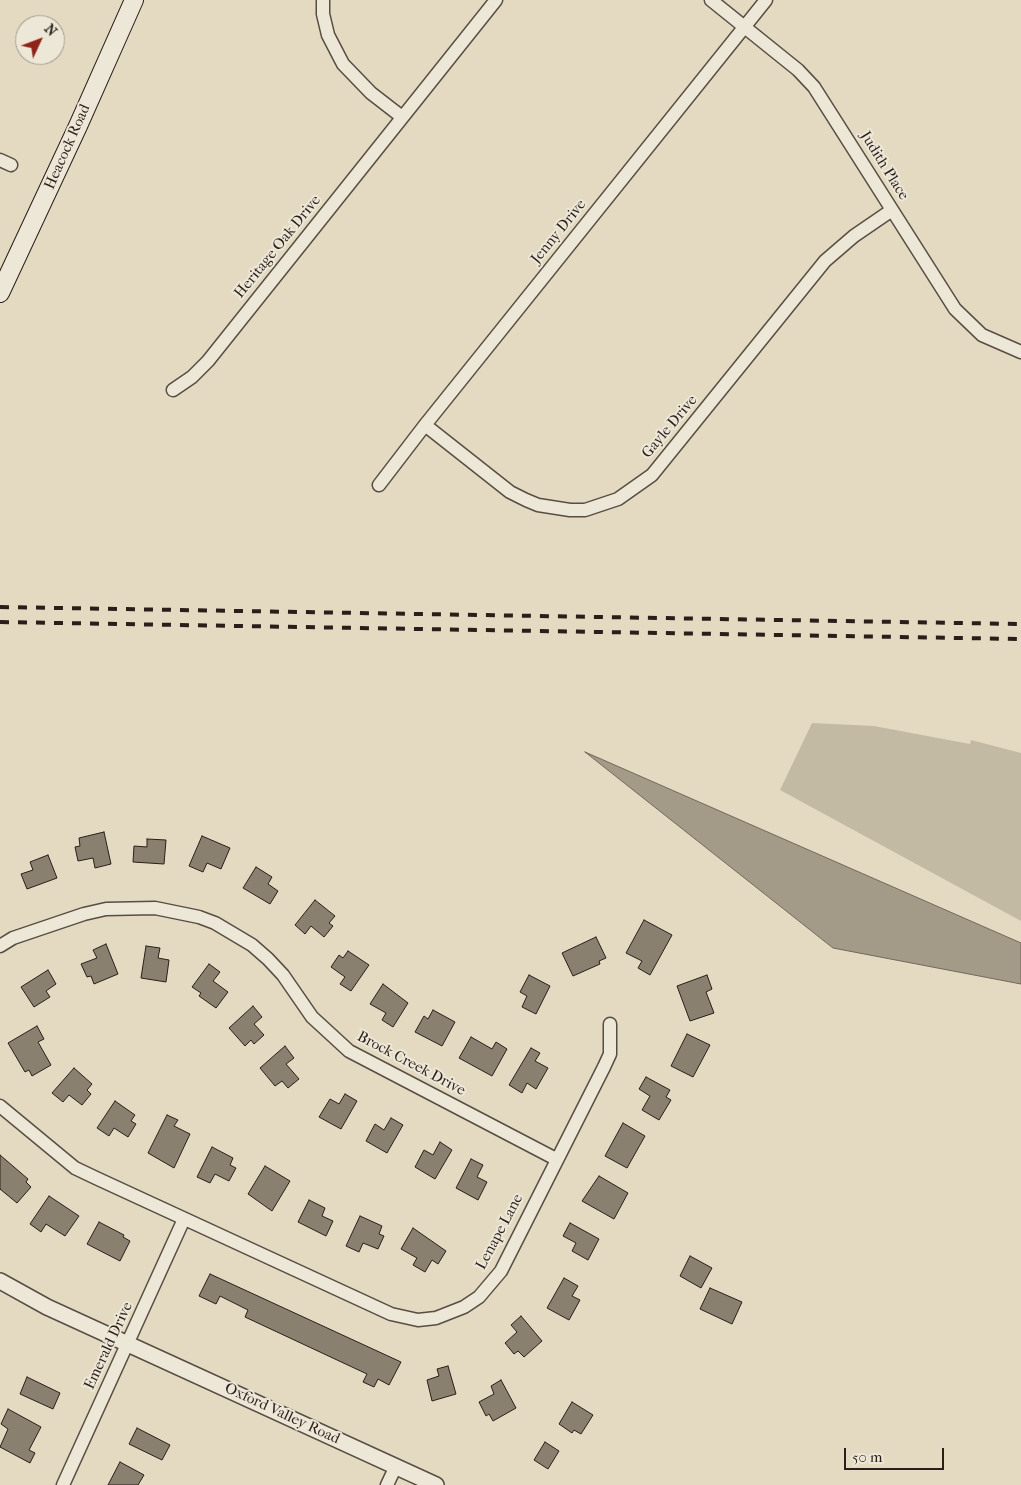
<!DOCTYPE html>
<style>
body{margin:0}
#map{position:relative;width:1021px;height:1485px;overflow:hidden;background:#e3dac1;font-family:"IM FELL French Canon",serif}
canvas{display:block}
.north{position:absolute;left:15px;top:15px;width:50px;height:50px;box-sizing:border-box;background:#ede7d7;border:1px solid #9f978b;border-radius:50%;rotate:47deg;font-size:14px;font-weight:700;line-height:20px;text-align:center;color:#291e19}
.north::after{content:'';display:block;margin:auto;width:18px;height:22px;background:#8f2418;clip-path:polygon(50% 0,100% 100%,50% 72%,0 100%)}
.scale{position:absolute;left:844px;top:1448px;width:100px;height:22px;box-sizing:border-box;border:2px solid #291e19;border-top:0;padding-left:6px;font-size:15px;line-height:18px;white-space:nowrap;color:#291e19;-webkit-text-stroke:4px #ede7d7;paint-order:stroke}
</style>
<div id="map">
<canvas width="1021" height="1485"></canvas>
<div class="north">N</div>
<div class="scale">50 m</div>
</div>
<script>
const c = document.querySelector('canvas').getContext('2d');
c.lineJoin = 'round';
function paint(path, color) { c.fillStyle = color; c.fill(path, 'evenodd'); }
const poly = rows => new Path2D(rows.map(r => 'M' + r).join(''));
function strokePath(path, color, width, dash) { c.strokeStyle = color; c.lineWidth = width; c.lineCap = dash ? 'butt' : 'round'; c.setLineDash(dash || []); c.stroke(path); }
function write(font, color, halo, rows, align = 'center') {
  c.font = font + ' "IM FELL French Canon",serif'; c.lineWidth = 4; c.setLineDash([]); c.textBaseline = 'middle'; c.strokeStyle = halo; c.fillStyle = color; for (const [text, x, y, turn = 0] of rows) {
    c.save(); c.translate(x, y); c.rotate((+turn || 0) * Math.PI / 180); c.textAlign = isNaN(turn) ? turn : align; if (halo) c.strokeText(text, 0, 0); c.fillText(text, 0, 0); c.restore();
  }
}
paint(poly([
 [812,723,874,726,970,744,971,740,1021,753,1021,921,780,790]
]), '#c3baa4');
const water = poly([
 [585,752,1021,943,1021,984,833,948,585,752]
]);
paint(water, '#a49a88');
strokePath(water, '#73685c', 1);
const building = poly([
 [104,832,111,864,95,868,93,858,78,861,75,847,80,846,79,838,104,832],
 [202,836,230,848,221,869,207,863,203,872,189,866,202,836],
 [147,839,166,840,164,864,133,862,134,846,147,847,147,839],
 [48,855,57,878,27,889,21,874,33,870,30,862,48,855],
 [256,867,272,877,268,884,278,891,270,904,243,888,256,867],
 [315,900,335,916,329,923,333,926,324,937,311,926,305,934,295,925,315,900],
 [644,920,672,935,650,975,638,968,642,961,626,953,644,920],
 [596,937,606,958,599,961,600,964,573,976,562,953,596,937],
 [106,944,118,974,94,984,91,976,87,977,81,964,97,958,93,950,106,944],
 [146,946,160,948,158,958,169,960,166,982,141,978,146,946],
 [348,951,369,965,351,991,340,984,345,977,331,967,339,955,343,958,348,951],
 [209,964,220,972,213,981,228,992,216,1008,199,996,201,993,192,987,209,964],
 [48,970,56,984,46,991,50,997,34,1007,21,987,48,970],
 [529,975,550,986,536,1014,522,1007,527,996,520,992,529,975],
 [707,975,712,989,706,992,714,1013,690,1021,677,986,707,975],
 [383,984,408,1003,393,1027,382,1020,386,1013,370,1004,383,984],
 [253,1006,262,1017,254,1024,264,1035,254,1044,251,1040,245,1046,229,1028,253,1006],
 [433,1010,455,1022,442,1046,415,1032,424,1016,428,1019,433,1010],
 [37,1026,44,1039,38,1042,51,1065,32,1076,29,1070,25,1072,8,1043,37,1026],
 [687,1034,710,1045,693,1077,671,1066,687,1034],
 [471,1037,492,1049,496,1042,507,1049,492,1076,459,1058,471,1037],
 [285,1046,294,1058,286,1064,299,1079,288,1088,282,1081,275,1086,260,1068,285,1046],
 [531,1048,540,1053,535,1061,548,1068,536,1089,527,1083,522,1093,509,1085,531,1048],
 [74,1068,92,1084,87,1090,91,1094,82,1105,69,1095,63,1102,52,1093,74,1068],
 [646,1077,670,1090,666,1097,671,1100,659,1120,642,1110,650,1096,639,1089,646,1077],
 [345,1094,357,1101,341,1129,319,1117,330,1099,339,1104,345,1094],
 [115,1101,135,1115,131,1121,136,1124,128,1137,114,1128,109,1136,97,1128,115,1101],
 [167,1115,178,1120,174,1126,190,1134,174,1168,148,1153,167,1115],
 [391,1118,403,1125,387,1153,366,1141,375,1124,384,1130,391,1118],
 [623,1123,645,1136,627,1168,605,1156,623,1123],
 [440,1142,452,1150,435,1179,415,1167,424,1150,433,1155,440,1142],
 [212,1147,233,1158,230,1165,236,1168,229,1181,215,1174,210,1183,197,1177,212,1147],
 [0,1155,28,1179,26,1182,31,1187,17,1203,0,1189,0,1155],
 [471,1159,483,1165,477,1177,487,1182,478,1200,456,1188,471,1159],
 [265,1166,290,1181,272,1211,248,1194,265,1166],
 [599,1176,628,1193,614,1219,582,1201,599,1176],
 [49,1196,79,1216,65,1236,46,1224,41,1232,30,1224,49,1196],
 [309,1200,325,1208,322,1216,333,1221,326,1236,298,1222,309,1200],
 [360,1216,382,1226,379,1234,384,1236,378,1249,363,1243,359,1252,346,1246,360,1216],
 [99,1222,124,1235,123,1237,130,1241,120,1261,87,1244,99,1222],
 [570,1223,599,1239,588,1260,572,1251,576,1243,563,1236,570,1223],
 [413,1228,446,1251,438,1264,432,1260,425,1272,413,1265,417,1258,401,1249,413,1228],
 [690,1256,712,1268,701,1288,680,1276,690,1256],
 [210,1274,401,1362,389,1385,378,1379,374,1387,363,1382,367,1374,245,1317,248,1310,220,1296,216,1304,199,1296,210,1274],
 [564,1278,578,1286,572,1296,580,1300,569,1320,547,1308,564,1278],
 [710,1288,742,1302,732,1324,700,1309,710,1288],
 [521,1316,542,1341,524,1357,518,1351,514,1354,505,1343,517,1332,511,1325,521,1316],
 [448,1366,456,1394,432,1401,427,1380,439,1376,437,1369,448,1366],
 [27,1377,60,1393,53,1409,20,1394,27,1377],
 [501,1380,516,1408,493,1421,489,1414,486,1416,479,1402,494,1394,491,1386,501,1380],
 [572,1402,593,1415,581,1434,574,1430,572,1433,559,1424,572,1402],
 [8,1409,41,1427,29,1450,35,1453,30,1463,0,1447,8,1429,1,1424,8,1409],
 [137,1428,170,1445,162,1460,129,1444,137,1428],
 [545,1442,559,1451,548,1469,534,1460,545,1442],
 [120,1462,144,1475,138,1485,108,1485,120,1462]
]);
paint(building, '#8a8070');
strokePath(building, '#291e19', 1);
const minor = poly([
 [323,0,323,14,328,35,343,64,371,93,402,117],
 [711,0,798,70,814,87,955,309,982,335,1021,352],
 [0,160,11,165],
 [173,390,192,377,208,361,496,0],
 [425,425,510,492,526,500,538,505,570,510,585,510,618,499,652,475,825,261,854,236,892,210],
 [379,485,425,425,766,0],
 [0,946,13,938,84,914,106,909,155,908,199,917,215,923,252,945,268,959,283,975,312,1017,349,1051,556,1159],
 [0,1106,75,1168,96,1178,391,1314,418,1320,436,1318,464,1307,479,1297,501,1271,604,1067,610,1054,610,1024],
 [63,1485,184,1219],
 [387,1485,396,1466]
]);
const tertiary = poly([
 [0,1281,47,1307,436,1485]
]);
const secondary = poly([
 [0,293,78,126,134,0]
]);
strokePath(minor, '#584d43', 15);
strokePath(tertiary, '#584d43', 18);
strokePath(secondary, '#291e19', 20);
strokePath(minor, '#ede7d7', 12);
strokePath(tertiary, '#ede7d7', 15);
strokePath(secondary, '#ede7d7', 18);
strokePath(poly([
 [0,607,1021,624],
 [0,622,1021,639]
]), '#291e19', 4, [9, 9]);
write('15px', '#291e19', '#ede7d7', [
 ["Heacock Road",68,147,-66],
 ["Judith Place",884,166,58],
 ["Jenny Drive",559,232,-51],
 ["Heritage Oak Drive",278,247,-51],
 ["Gayle Drive",670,427,-50],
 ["Brock Creek Drive",411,1064,28],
 ["Lenape Lane",500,1232,-62],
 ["Emerald Drive",109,1346,-65],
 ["Oxford Valley Road",282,1414,25]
]);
</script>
